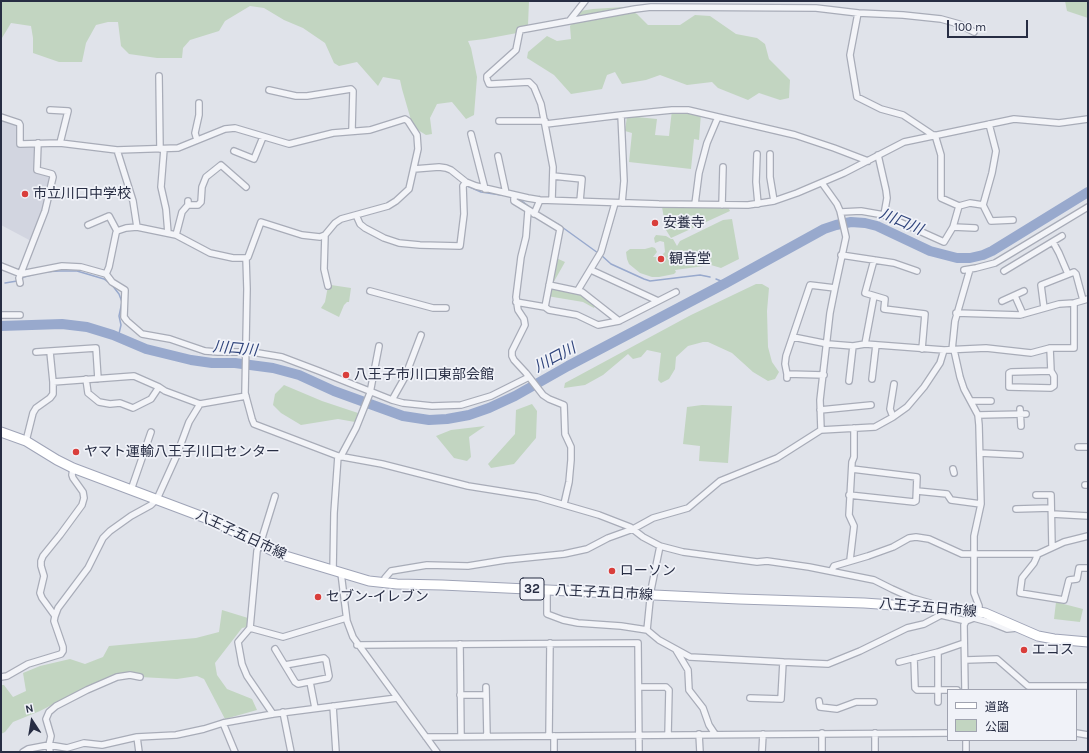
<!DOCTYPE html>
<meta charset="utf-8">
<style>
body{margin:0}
#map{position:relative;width:1089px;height:753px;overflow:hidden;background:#e0e3ea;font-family:Karla,"Noto Sans JP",sans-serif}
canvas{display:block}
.frame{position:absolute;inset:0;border:2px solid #272d43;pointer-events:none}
.legend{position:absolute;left:947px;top:689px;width:130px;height:52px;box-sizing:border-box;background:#f0f2f8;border:1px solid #a0a3b0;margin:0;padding:5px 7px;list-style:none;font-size:12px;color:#272d43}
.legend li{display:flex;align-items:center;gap:8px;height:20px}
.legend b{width:20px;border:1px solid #a0a3b0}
.north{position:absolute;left:12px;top:701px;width:40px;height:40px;-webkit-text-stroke:3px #f0f2f8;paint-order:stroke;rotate:348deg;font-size:11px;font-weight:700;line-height:16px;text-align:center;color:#272d43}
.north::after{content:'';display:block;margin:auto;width:14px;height:18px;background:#272d43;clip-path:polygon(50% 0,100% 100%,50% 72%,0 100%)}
.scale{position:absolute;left:947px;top:20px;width:81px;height:18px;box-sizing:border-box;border:2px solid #272d43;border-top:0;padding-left:5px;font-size:12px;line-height:14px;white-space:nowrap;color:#272d43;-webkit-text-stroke:3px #f0f2f8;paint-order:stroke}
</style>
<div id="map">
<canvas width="1089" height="753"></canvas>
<div class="frame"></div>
<ul class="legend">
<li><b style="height:5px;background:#fff"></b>道路</li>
<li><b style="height:11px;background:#c2d5c1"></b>公園</li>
</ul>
<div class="north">N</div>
<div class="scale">100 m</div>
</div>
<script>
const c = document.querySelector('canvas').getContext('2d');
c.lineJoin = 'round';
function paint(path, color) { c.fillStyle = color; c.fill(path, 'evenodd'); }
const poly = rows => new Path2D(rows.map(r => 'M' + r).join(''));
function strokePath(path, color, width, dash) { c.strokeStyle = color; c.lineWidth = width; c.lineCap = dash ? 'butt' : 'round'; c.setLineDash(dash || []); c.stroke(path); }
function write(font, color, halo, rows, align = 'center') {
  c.font = font + ' Karla,"Noto Sans JP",sans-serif'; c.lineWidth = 3.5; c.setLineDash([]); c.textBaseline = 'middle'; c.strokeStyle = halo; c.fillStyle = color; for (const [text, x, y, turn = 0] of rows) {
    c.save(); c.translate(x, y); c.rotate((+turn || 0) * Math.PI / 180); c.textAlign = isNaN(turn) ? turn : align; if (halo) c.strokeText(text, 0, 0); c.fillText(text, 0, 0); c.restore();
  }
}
paint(poly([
 [1,117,19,123,20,144,38,143,37,170,53,177,33,242,1,225]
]), '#d2d5e0');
paint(poly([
 [1,1,529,1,528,25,517,33,485,39,468,41,471,48,477,77,474,115,466,119,452,102,437,104,430,118,432,134,426,135,413,127,402,89,400,80,383,77,378,86,357,62,339,66,334,63,325,43,303,28,284,20,264,8,250,6,225,21,219,31,190,40,183,48,182,58,157,58,129,54,121,46,118,22,108,22,96,25,86,43,82,62,59,62,33,53,33,38,31,26,11,23,2,38,1,38],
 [1065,1,1088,1,1088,18,1067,11],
 [624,7,637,14,648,25,680,25,695,15,710,16,736,34,757,38,765,44,769,59,790,80,789,98,780,100,759,93,748,100,718,88,712,82,687,85,660,75,646,80,622,84,615,72,607,75,602,89,571,94,554,75,527,58,528,52,547,36,557,41,571,39,570,26,580,11,593,9],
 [672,110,701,113,699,140,694,139,691,169,629,162,632,133,625,131,627,116,657,119,655,135,669,136],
 [662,207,728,207,730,211,671,238,666,230],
 [732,219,739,259,721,268,711,265,675,270,676,272,674,274,659,277,652,277,640,273,629,264,627,259,626,252,630,249,645,249,652,247,655,248,657,252,653,257,658,257,659,261,661,261,662,255,665,252,664,242,660,241,655,243,654,238,656,235,666,236,671,239,673,239,677,246,680,241,723,220],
 [554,257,565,262,552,285,578,290,597,303,594,308,583,302,547,296],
 [756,284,762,284,769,288,767,311,768,347,772,362,779,372,775,379,768,381,753,372,732,353,708,342,703,342,688,346,676,357,675,369,669,379,661,383,658,380,661,353,647,350,641,357,633,359,628,354,603,375,585,385,564,388,565,383,691,315],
 [331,285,351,288,349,302,347,302,344,305,339,317,321,308,325,302,328,286],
 [284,385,322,401,358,413,355,422,338,419,301,425,281,413,273,405,275,394],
 [532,404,537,411,536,438,514,464,491,468,488,464,515,434,516,410],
 [702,405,732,406,728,463,699,461,700,446,683,444,687,407],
 [485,426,469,437,471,457,467,461,454,458,436,436,451,430],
 [1056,602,1083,609,1080,622,1054,619],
 [222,610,248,618,247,627,242,628,215,663,217,675,227,689,252,699,257,710,225,719,204,679,197,676,177,679,140,677,130,675,71,695,40,711,13,722,5,732,1,734,1,685,4,685,13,697,26,691,23,673,40,666,70,659,85,664,103,657,109,646,196,638,219,632]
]), '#c2d5c1');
strokePath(poly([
 [465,185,481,192,501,195],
 [518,200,522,201,533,210],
 [540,214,559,225],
 [562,227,598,253],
 [601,255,611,264,644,279,650,281,700,275,710,277],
 [43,272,59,271,77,271,104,279,112,285,119,294,122,302,119,316,121,325,118,338],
 [716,279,726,283],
 [20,280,24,277,39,273],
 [5,283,17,281]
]), '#98a9cd', 1.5);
strokePath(poly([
 [1,326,62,324,87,327,113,335,146,349,191,360,212,363,235,363,273,368,299,375,334,391,403,416,429,420,447,419,469,415,489,408,515,396,568,366,726,283,824,229,836,225,851,222,865,223,877,226,930,251,957,258,970,258,983,255,992,251,1088,192]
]), '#98a9cd', 10);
const minor = poly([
 [858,13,850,55,857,97,881,109,903,115,933,135],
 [570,20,585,1],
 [159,76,160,149],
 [269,90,296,96,307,96,351,89,353,91,352,130],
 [50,110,68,111,60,143],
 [621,115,624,181,622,203],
 [1,117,19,123,20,125,20,144,60,143,117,150,178,148,225,129,235,128,289,144,333,133,370,130,405,119,408,121,417,135,418,149,409,189,396,201,388,206,341,219,335,223,325,235,320,237,302,235,261,222,248,257,246,258,247,289,245,393,252,419,254,424,338,456,382,464,468,486,537,497,599,515,630,527,643,537,660,546,683,552,757,562,767,561,809,567,874,580,892,589,912,598,930,603,933,608],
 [499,121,545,121],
 [546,124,621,115,672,110,688,110,795,135,834,148,868,161],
 [471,134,485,189],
 [935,135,941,155,941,198,959,206,970,203,983,205,992,173,996,151,989,124],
 [197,140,195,133,199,115,199,103],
 [164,149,161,187,166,209,168,233],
 [117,150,133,201,137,227],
 [234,151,254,159,263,137],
 [757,154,756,182,758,204],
 [770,154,770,177,774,201],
 [878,155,886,190,887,198,884,215],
 [498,156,506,193],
 [414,169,439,167,446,168,451,170,466,182,476,186,528,198,540,200,659,204,748,205,774,201,797,193,844,173,904,142,1014,119,1059,123,1088,119],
 [553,176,582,179,580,201],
 [514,195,514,201,560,229,545,307],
 [552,200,553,167,541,104,534,87,529,82,492,84,489,84,487,79,487,76,516,50,520,30,635,9,651,7,816,8,858,13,903,15,941,19,959,24,974,32],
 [188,201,188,205,198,205,201,202,202,187,206,177,221,165,246,187],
 [695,204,699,173,707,143,718,117],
 [722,205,723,167],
 [983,205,991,221,1013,220],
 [528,211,526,237,521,257,516,297,518,310,524,319,525,325,512,351,512,356,514,360,526,373,543,395,549,399,564,405,565,434,571,447,571,460,569,482,564,504],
 [841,212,861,211,884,215,944,242,953,227,959,206],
 [534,214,540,200],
 [356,215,360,224,365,228,384,238,399,243,420,245,460,246,464,214,463,186,466,182],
 [88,225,109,216,117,231],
 [953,227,975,228],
 [176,235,182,212,188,205],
 [325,235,324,269,328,286],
 [1053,242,1059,253,1068,274],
 [841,255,894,263,917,271],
 [874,260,865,293,885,299,884,309,925,314,922,349],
 [1,266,21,274,62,266,81,267,106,274,109,267,116,233,117,231,126,228,137,227,176,235,210,253,233,258,246,258],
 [591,270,658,301],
 [964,270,976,268,995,263,1088,207],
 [1004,271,1062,236],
 [106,274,112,282,125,290,124,317,127,321,142,334,170,339,205,351,218,352,252,352,282,357,319,371,392,400,403,403,432,406,461,405,491,396,529,377],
 [20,283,19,278,45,211,53,177,52,174,37,170,38,143],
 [549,285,582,292,619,321,676,292],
 [578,290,601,252,615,203],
 [370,291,433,308,446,308],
 [1015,296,1023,314],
 [1002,301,1024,291],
 [516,302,545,307,549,310,577,315,598,325,619,321],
 [1044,308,1041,285,1074,272,1076,274,1083,300],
 [956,313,1020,315,1059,304,1074,303,1088,299],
 [1,315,20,315],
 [793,337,828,344,853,346,865,344,944,350,986,348,1031,353,1050,348,1074,348,1074,303],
 [865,344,874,296],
 [1050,348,1051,371,1054,376,1054,386,1051,388,1009,387,1009,373,1011,372,1051,371],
 [952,350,955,321,970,269],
 [954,350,960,377,964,389,978,415,979,425,981,504,974,536,974,593,979,606,979,612],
 [36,352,96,348,98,379],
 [50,352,53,382],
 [787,374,824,375],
 [787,378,787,374,785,364,786,356,810,285,835,288],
 [86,379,88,393,99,402,110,404,120,403,133,408,151,399,159,387],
 [872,379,876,345],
 [849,381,853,346],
 [392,400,405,377,421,335],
 [971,401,991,401],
 [1020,409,1021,426],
 [820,410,871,405],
 [978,415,1026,414],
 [893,417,890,409,894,384],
 [821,430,820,400,830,313,835,288,846,237,840,211,837,204,822,183],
 [26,441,33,413,36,408,50,398,53,394,53,382,134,376,159,387,165,391,200,404,246,396],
 [1078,447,1088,447],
 [980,453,1020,455],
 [341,456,356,428,370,393,379,346],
 [953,469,954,473],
 [1085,485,1088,485],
 [131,490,151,432],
 [917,491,947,494,951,500,981,504],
 [849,495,914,502,916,501,917,477,852,469],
 [1036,495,1051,495,1052,547],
 [1016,509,1051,508],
 [1052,514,1088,516],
 [1038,554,1034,563,1022,578,1020,593,1064,600,1069,580,1077,579,1079,568,1088,568],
 [850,560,854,526,849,515,852,462,854,457,854,428],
 [832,570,834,566,868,556,893,547,909,538,916,537,929,539,962,554,1038,554,1064,542,1088,536],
 [333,571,334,513,338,456],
 [341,573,347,621,353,637,437,752],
 [384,583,385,578,391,571,427,565,468,566,505,560,564,554,587,549,608,538,633,529,653,518,688,508,720,481,777,458,821,430,875,427,893,417,907,407,924,387,940,363,944,350],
 [547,590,547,614,563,620,578,623,621,626,647,630,659,640,690,657,783,662,828,664,860,651,907,628,924,624,941,615,943,609],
 [941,615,966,621],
 [55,616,42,598,40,593,44,576,41,566,41,561,43,556,60,535,82,505,84,498,83,492,73,478,72,475,73,468],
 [250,628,283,637,346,618],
 [647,630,651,590,660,546],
 [460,644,461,736],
 [357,645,638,643,639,752],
 [275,649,295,682,298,684,328,678,329,676,326,660,324,658,285,665],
 [676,650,688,670,689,690,703,708,709,725,715,734],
 [938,652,938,702],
 [914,658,915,688,917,690,957,690],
 [966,660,997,659,1028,686,1088,686],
 [899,662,938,652,964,643],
 [1,677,7,676,28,664,61,654,63,651,63,647,54,621,55,616,58,608,88,568,103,538,110,531,131,516,151,505,157,499,176,457,189,422,200,404],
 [310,682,315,708],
 [486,687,487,736],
 [639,687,666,687,669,690,668,735],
 [965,690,964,625,966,621,974,618,992,623,1007,629,1017,628],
 [460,695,486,695],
 [750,698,781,699,783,662],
 [819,701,820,707,837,709,856,702,874,702],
 [333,706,336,752],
 [283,712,291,752],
 [273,714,247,676,242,664,238,642,250,628,257,551,262,538,275,496],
 [223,723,235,752],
 [822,733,822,752],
 [875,733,875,752],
 [1076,733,1088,735],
 [699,734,700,752],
 [549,736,550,643],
 [554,736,554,752],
 [137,737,139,752],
 [426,737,948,733],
 [23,752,28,749,49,745,67,748,84,743,102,745,137,737,176,735,204,729,223,723,273,714,397,698],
 [50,752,49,745,51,736,46,719,49,712,56,706,87,690,117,677,130,675,140,677],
 [762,752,763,734],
 [966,752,966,740]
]);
const primary = poly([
 [1,432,26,441,57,460,73,468,211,520,279,554,369,581,397,584,442,585,739,599,864,603,965,610,985,613,1038,636,1054,639,1088,642]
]);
strokePath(minor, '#a8acb8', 8);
strokePath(primary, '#9fa4b7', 11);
strokePath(minor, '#f3f4f8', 5.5);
strokePath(primary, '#fff', 9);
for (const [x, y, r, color] of [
 [25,194,4,"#d93e3b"],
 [655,223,4,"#d93e3b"],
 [661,259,4,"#d93e3b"],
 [346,375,4,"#d93e3b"],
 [76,452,4,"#d93e3b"],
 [612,571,4,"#d93e3b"],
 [318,597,4,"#d93e3b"],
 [1024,650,4,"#d93e3b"]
]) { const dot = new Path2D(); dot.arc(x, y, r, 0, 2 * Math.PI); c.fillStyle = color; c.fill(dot); strokePath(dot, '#f0f2f8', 1.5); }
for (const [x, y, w] of [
 [532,589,24]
]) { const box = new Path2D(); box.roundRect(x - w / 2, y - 11, w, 22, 3); c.fillStyle = '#f0f2f8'; c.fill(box); strokePath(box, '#272d43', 1); }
write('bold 13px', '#272d43', null, [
 ["32",532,589]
]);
write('14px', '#272d43', '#f0f2f8', [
 ["市立川口中学校",33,194],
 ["安養寺",663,223],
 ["観音堂",669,259],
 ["八王子市川口東部会館",354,375],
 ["ヤマト運輸八王子川口センター",84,452],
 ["ローソン",620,571],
 ["セブン-イレブン",326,597],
 ["エコス",1032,650]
], 'left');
write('14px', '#272d43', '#f0f2f8', [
 ["八王子五日市線",241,535,25],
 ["八王子五日市線",604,593,3],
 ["八王子五日市線",928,608,5]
]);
write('italic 15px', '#2e437b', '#f0f2f8', [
 ["川口川",901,222,23],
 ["川口川",235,349,5],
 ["川口川",555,358,-28]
]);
</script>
